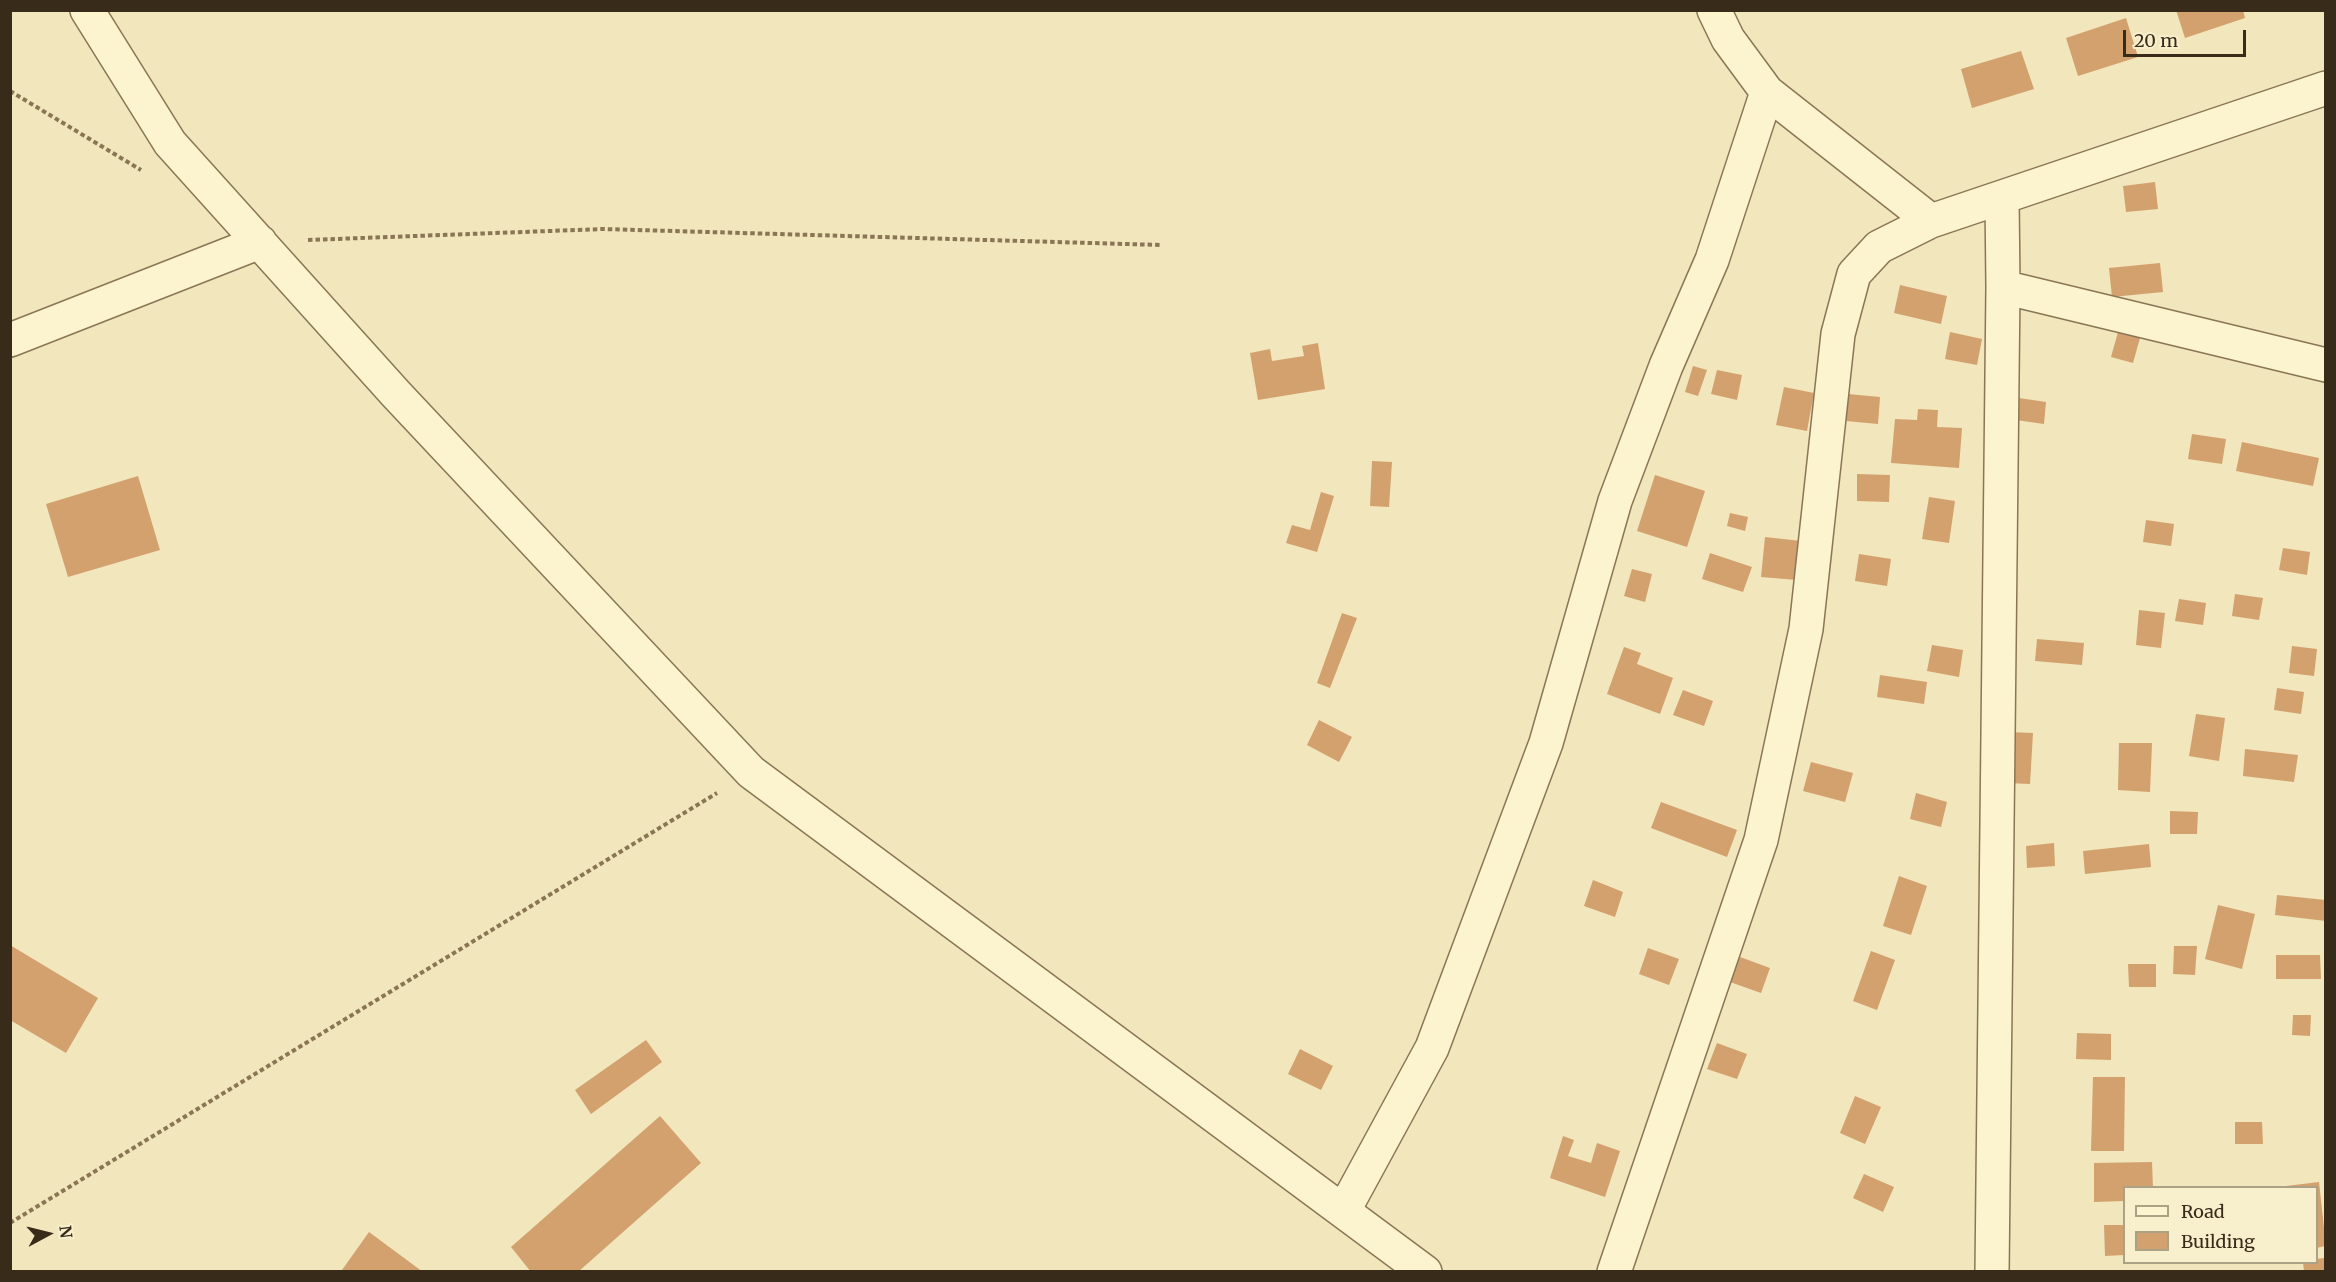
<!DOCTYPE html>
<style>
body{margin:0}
#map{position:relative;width:2336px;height:1282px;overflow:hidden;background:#f1e6bc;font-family:Merriweather,serif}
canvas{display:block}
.frame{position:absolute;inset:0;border:12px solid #382b1a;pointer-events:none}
.legend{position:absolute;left:2123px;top:1186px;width:195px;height:78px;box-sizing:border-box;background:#f8efcc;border:2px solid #aba185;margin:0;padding:8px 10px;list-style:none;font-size:18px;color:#382b1a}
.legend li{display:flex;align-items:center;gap:12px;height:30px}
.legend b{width:30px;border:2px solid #aba185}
.north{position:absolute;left:18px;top:1204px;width:60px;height:60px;-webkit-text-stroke:4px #f8efcc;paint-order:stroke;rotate:83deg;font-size:16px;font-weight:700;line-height:24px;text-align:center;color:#382b1a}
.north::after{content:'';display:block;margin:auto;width:21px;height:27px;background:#382b1a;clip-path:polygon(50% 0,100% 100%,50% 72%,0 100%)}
.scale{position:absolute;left:2123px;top:30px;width:123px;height:27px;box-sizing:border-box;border:3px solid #382b1a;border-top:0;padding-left:8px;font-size:18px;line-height:21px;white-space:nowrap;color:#382b1a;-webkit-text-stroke:4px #f8efcc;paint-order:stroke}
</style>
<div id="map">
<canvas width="2336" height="1282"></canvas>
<div class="frame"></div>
<ul class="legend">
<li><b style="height:8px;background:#fcf3cf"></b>Road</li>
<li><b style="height:16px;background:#d3a16e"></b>Building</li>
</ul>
<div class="north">N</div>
<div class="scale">20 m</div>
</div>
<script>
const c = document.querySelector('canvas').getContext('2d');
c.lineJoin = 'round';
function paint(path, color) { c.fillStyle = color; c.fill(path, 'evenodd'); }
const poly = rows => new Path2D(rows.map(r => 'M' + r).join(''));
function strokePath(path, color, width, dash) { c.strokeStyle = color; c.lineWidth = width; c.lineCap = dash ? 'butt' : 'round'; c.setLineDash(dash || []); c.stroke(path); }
paint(poly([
 [2176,10,2243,10,2245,18,2185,38],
 [2126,18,2138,57,2078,76,2066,38],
 [2021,51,2034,89,1972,108,1961,69],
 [2155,182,2158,209,2126,212,2123,186],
 [2160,263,2163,292,2112,297,2109,268],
 [1900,285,1947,296,1941,324,1894,313],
 [1950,332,1982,339,1977,365,1945,359],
 [2118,332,2140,338,2133,363,2111,357],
 [1318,343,1325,389,1258,400,1250,353,1270,349,1272,361,1304,356,1302,346],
 [1693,366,1707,370,1698,396,1685,392],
 [1717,370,1742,375,1737,400,1711,394],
 [1784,387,1814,393,1807,431,1776,425],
 [1848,394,1880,397,1878,424,1846,421],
 [2019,398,2046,402,2044,424,2016,420],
 [1918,409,1938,410,1937,427,1962,428,1959,468,1891,463,1895,419,1917,420],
 [2192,434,2226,439,2222,464,2188,459],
 [2242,442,2319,458,2313,486,2236,471],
 [1372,461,1392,462,1389,507,1370,506],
 [1857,474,1890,475,1889,502,1857,501],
 [1655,475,1705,491,1687,547,1637,531],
 [138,476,160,550,68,577,46,504],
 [1321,492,1334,496,1317,552,1286,543,1292,525,1310,530],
 [1929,497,1955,501,1949,543,1922,539],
 [1730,513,1748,517,1745,531,1727,526],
 [2146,520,2174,524,2171,546,2143,542],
 [1765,537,1801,541,1797,580,1761,577],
 [2283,548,2310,552,2307,575,2279,570],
 [1710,553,1752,567,1743,592,1702,579],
 [1859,554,1891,559,1887,586,1855,581],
 [1632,569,1652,574,1645,602,1624,596],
 [2235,594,2263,598,2259,620,2232,616],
 [2179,599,2206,603,2203,625,2175,621],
 [2139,610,2165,613,2161,648,2136,645],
 [1342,613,1357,618,1330,688,1317,683],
 [2037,639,2084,643,2082,665,2035,661],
 [1932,645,1963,650,1959,677,1927,671],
 [2292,646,2317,649,2314,676,2289,673],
 [1624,647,1641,653,1637,664,1673,678,1660,714,1607,694],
 [1880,675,1927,682,1924,704,1877,697],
 [2277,688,2304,692,2301,714,2274,710],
 [1683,690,1713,701,1704,726,1673,715],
 [2196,714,2225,718,2219,761,2189,756],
 [1319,720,1352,737,1339,762,1307,745],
 [2009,732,2033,733,2030,784,2006,783],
 [2119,743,2152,743,2150,792,2118,790],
 [2245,749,2298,755,2294,782,2243,776],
 [1811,762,1853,773,1845,802,1803,791],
 [1916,793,1947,802,1941,827,1910,819],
 [1661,802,1737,830,1727,857,1651,828],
 [2170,811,2198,812,2197,834,2170,834],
 [2054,843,2055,866,2027,868,2026,846],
 [2149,844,2151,867,2085,874,2083,851],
 [1899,876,1927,886,1911,935,1883,926],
 [1593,880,1623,892,1615,917,1584,906],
 [2277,895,2326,900,2326,921,2275,915],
 [2218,905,2255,914,2242,969,2205,959],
 [10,945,98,998,66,1053,10,1020],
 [2174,946,2197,946,2195,975,2173,974],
 [1648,948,1679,959,1669,985,1639,974],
 [1871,951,1895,960,1877,1010,1853,1001],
 [2276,955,2320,955,2321,979,2276,979],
 [1740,957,1770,968,1761,993,1730,982],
 [2128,964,2156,964,2156,987,2129,987],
 [2293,1015,2311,1015,2310,1036,2292,1035],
 [2077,1033,2111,1034,2111,1060,2076,1059],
 [646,1040,662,1062,591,1114,575,1090],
 [1717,1043,1747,1054,1737,1079,1707,1069],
 [1300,1049,1333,1066,1321,1090,1288,1074],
 [2093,1077,2125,1077,2124,1151,2091,1151],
 [1855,1096,1881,1107,1865,1144,1840,1133],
 [660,1116,701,1163,578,1272,531,1272,511,1247],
 [2235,1122,2262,1122,2263,1144,2235,1144],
 [1563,1136,1574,1140,1568,1156,1591,1163,1597,1143,1620,1151,1605,1197,1550,1178],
 [2152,1162,2153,1188,2124,1188,2124,1201,2094,1202,2094,1163],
 [1864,1174,1894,1187,1883,1212,1853,1198],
 [2319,1182,2326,1246,2316,1248,2316,1188,2286,1186],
 [2104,1225,2124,1225,2124,1255,2105,1256],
 [369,1232,423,1272,344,1272,342,1270],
 [2324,1258,2326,1272,2304,1272,2303,1262,2316,1262,2316,1259]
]), '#d3a16e');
const minor = poly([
 [87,10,170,143,396,394,751,772,1425,1272],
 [1714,10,1728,39,1767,92,1931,221],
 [2003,287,2326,365],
 [10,340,260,242],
 [1344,1210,1432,1048,1546,743,1615,501,1666,366,1712,260,1767,92],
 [1614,1272,1761,840,1806,629,1838,334,1854,274,1879,247,1931,221,2326,88],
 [1992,1272,2003,287,2002,198]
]);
strokePath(minor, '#8a7654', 36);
strokePath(poly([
 [10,91,141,170],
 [308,240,603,229,1161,245],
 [10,1223,717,793]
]), '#8a7654', 4, [4.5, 3]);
strokePath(minor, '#fcf3cf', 33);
</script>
